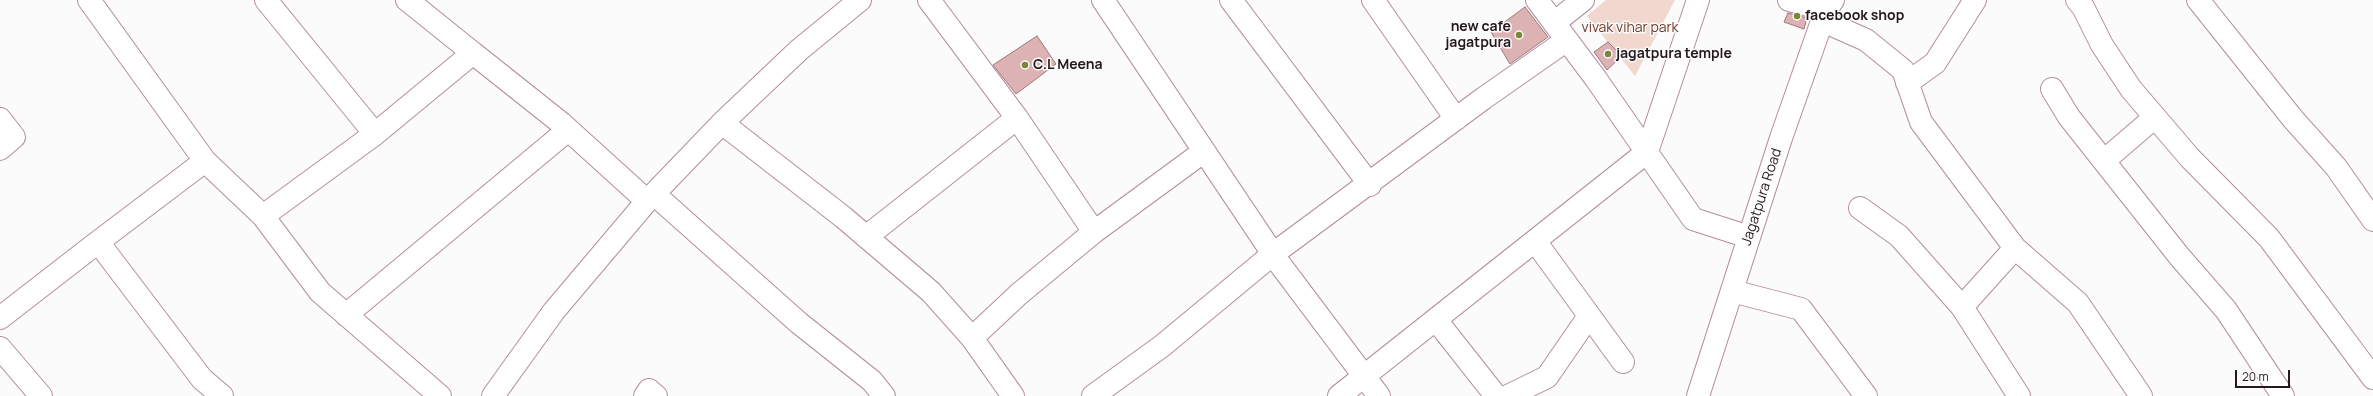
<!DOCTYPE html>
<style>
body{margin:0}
#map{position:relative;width:2373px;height:396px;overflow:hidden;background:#fbfbfb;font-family:Manrope,sans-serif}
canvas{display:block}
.scale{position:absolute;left:2235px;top:370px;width:55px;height:18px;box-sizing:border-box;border:2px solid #25171e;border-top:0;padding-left:5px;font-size:12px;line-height:14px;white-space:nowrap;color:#25171e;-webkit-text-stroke:3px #fbfbfb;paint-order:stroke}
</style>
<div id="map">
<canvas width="2373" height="396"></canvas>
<div class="scale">20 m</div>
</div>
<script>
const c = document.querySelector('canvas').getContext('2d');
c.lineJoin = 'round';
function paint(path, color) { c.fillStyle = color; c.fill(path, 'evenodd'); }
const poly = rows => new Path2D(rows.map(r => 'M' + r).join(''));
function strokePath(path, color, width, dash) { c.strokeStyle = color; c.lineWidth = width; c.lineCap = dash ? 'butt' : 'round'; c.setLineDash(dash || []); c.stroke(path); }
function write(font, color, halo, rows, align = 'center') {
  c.font = font + ' Manrope,sans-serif'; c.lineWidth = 3; c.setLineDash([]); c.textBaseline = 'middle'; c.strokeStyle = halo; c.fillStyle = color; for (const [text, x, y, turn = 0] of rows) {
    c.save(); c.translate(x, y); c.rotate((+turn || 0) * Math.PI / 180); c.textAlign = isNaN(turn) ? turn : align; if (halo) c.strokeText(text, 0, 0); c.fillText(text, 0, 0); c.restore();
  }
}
paint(poly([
 [1606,0,1675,0,1635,76,1587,16]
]), '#f1d7ce');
const building = poly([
 [1525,7,1548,37,1510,64,1491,32,1525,7],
 [1788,13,1807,18,1804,29,1784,22,1788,13],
 [1037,36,1056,64,1016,94,993,65,1037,36],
 [1608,42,1622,56,1607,70,1594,52,1608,42]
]);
paint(building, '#ddb2b4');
strokePath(building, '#9f7779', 1);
const minor = poly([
 [89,0,205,161,263,216,320,292,440,396],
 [929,0,1017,118,1094,232],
 [1103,0,1279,263,1379,396],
 [1231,0,1370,185],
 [1373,0,1456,119],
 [1537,0,1596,79,1693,219,1749,237],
 [1789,0,1826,10],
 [2077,0,2083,7,2102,45,2131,89,2190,158,2269,238,2373,378],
 [2198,0,2293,119,2336,167,2373,220],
 [1823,21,1866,40,1903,70,1921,122,2015,248,2078,303,2141,396],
 [1554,23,1583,0],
 [473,53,561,123,647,201],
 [1907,83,1935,63,1975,0],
 [2052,89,2069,117,2179,256,2226,310,2283,396],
 [0,119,14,137,0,149],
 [722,123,843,217,931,292,972,338,1013,396],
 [375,134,473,53,407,0],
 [2105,160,2155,117],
 [654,194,799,323,872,381,884,396],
 [1860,208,1899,236,1962,307,2019,396],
 [263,216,375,134,266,0],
 [866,237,1017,118],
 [1535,241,1623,362],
 [98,242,205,161],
 [1732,291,1801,309,1866,396],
 [1962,307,2015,248],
 [346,315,568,130],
 [0,318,98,242,202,379,222,396],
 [1436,320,1496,396],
 [972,338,1019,294,1094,232,1203,152],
 [0,348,41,396],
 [493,396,554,311,647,201,722,123,799,50,860,0],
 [645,396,649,390,656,396],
 [1093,396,1162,346,1273,254,1484,98,1567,40],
 [1339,396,1647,152,1698,0],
 [1508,396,1547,377,1589,316],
 [1698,396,1781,138,1826,10,1833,0]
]);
strokePath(minor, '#b38e9f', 24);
strokePath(minor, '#fff', 22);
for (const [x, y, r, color] of [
 [1797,16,4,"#798736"],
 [1519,35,4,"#798736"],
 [1608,54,4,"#798736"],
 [1025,65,4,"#798736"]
]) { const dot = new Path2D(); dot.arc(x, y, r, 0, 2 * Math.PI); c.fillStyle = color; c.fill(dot); strokePath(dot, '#fbfbfb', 1.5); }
write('bold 14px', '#25171e', '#fbfbfb', [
 ["facebook shop",1805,16],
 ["new cafe",1511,27,"right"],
 ["jagatpura",1511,43,"right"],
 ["jagatpura temple",1616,54],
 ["C.L Meena",1033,65]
], 'left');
write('14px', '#6c3c2a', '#fbfbfb', [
 ["vivak vihar park",1630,28]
]);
write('14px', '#25171e', '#fbfbfb', [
 ["Jagatpura Road",1762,197,-72]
]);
</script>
